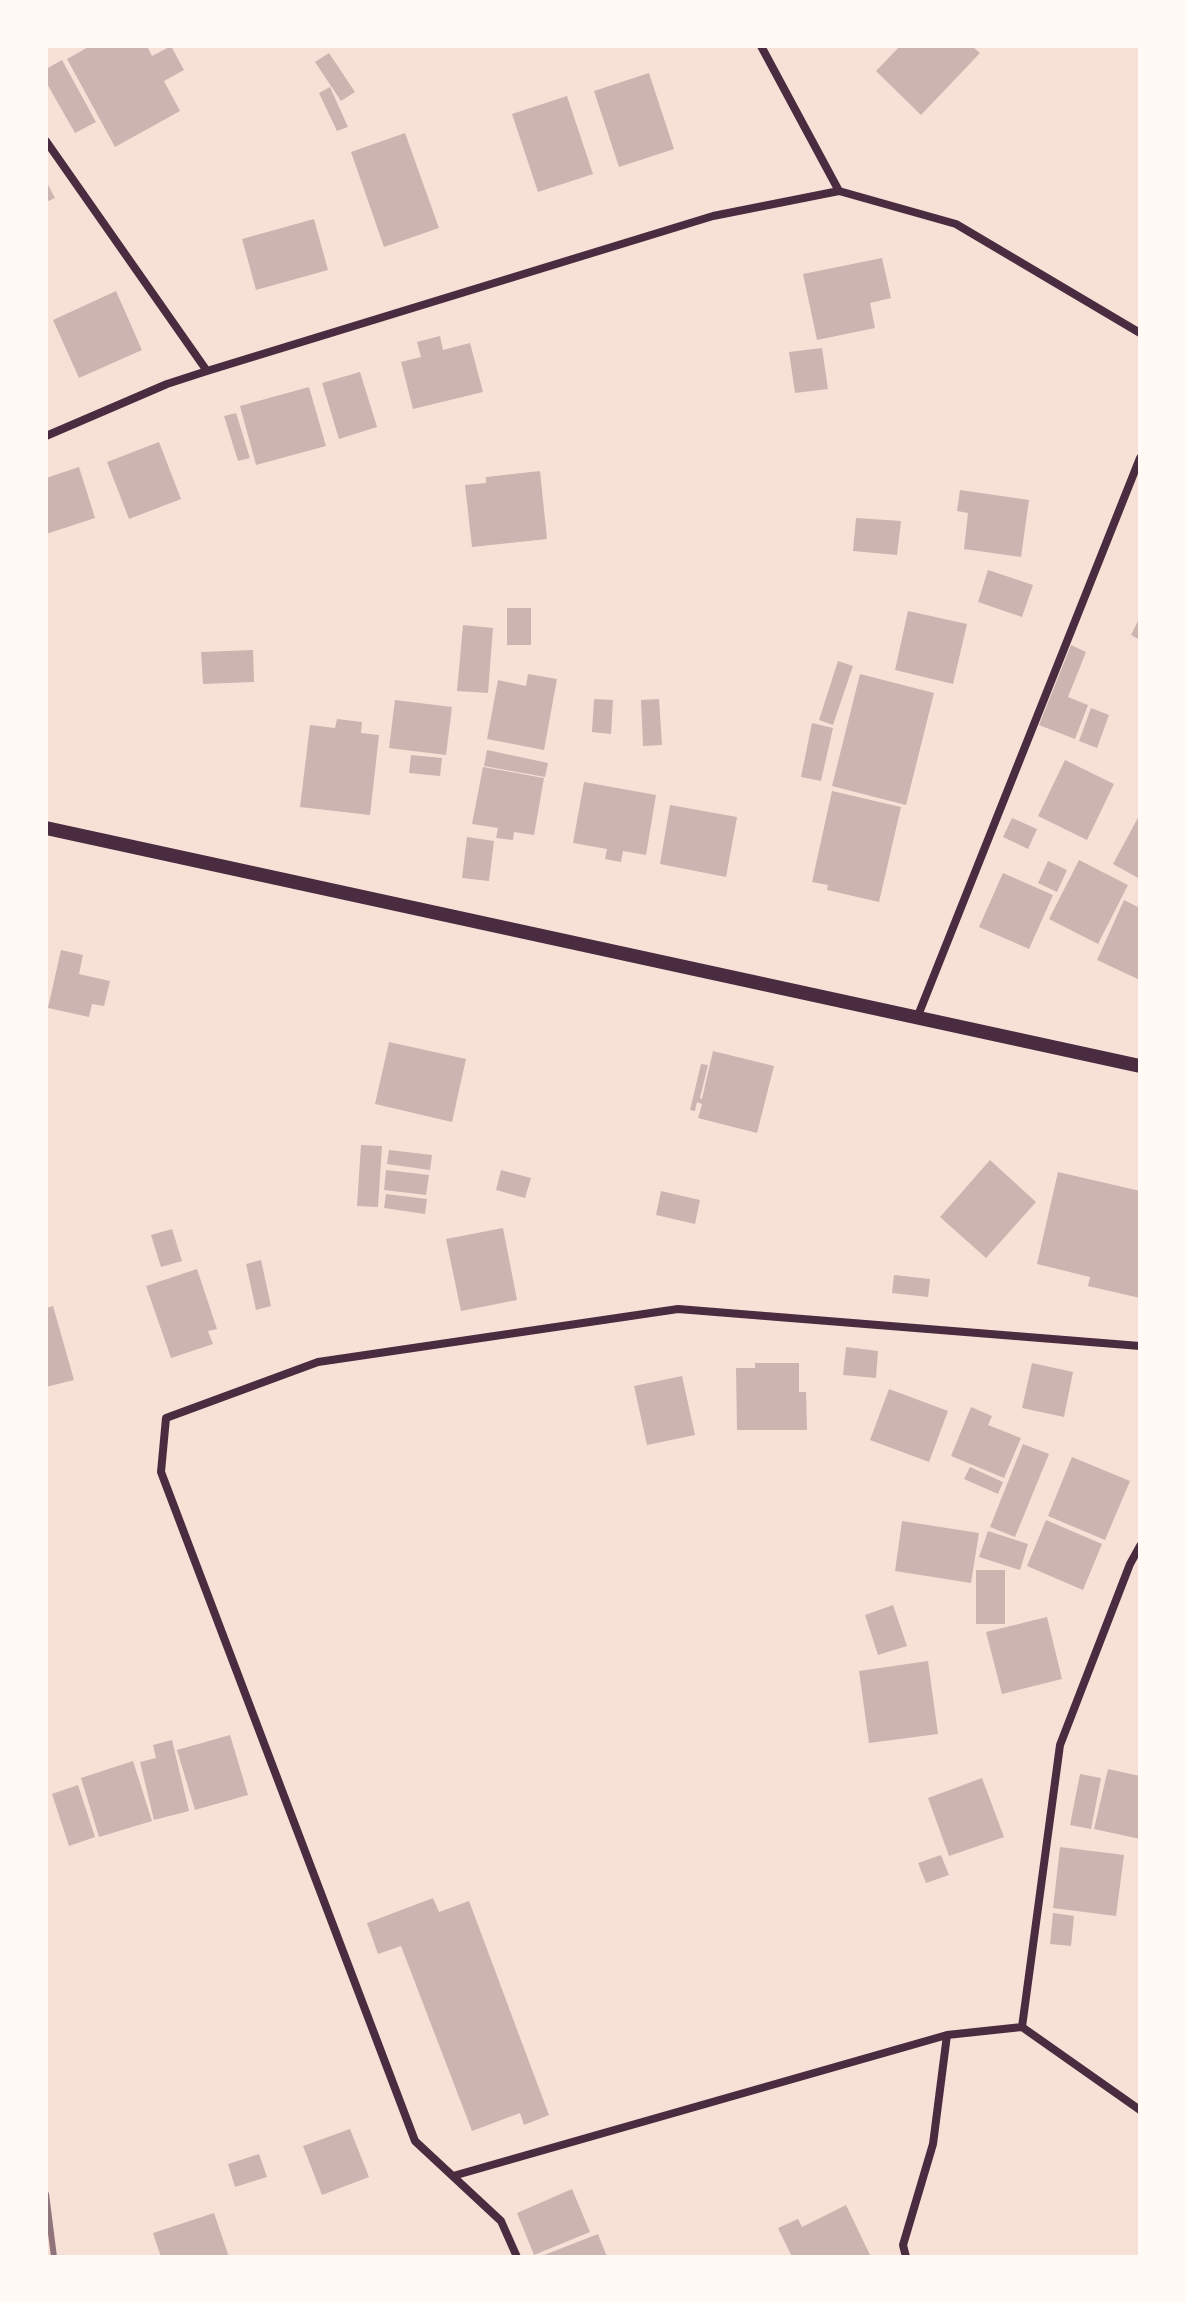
<!DOCTYPE html>
<style>
body{margin:0}
#map{position:relative;width:1186px;height:2303px;overflow:hidden;background:#f7e1d7;font-family:Arial,sans-serif}
canvas{display:block}
.frame{position:absolute;inset:0;border:48px solid #fffaf5;pointer-events:none}
</style>
<div id="map">
<canvas width="1186" height="2303"></canvas>
<div class="frame"></div>
</div>
<script>
const c = document.querySelector('canvas').getContext('2d');
c.lineJoin = 'round';
function paint(path, color) { c.fillStyle = color; c.fill(path, 'evenodd'); }
const poly = rows => new Path2D(rows.map(r => 'M' + r).join(''));
function strokePath(path, color, width, dash) { c.strokeStyle = color; c.lineWidth = width; c.lineCap = dash ? 'butt' : 'round'; c.setLineDash(dash || []); c.stroke(path); }
paint(poly([
 [90,46,147,46,152,56,171,46,184,70,164,81,180,111,115,147,67,59],
 [900,46,972,46,980,53,921,115,876,71],
 [329,53,355,92,341,101,315,62],
 [62,60,96,122,75,133,46,82,46,69],
 [649,73,674,149,619,167,594,91],
 [330,87,348,127,337,131,319,93],
 [567,96,593,174,538,192,512,114],
 [405,133,439,228,384,247,351,152],
 [46,181,55,198,46,202],
 [314,219,328,270,256,290,242,239],
 [882,258,891,298,870,303,875,328,817,340,803,274],
 [116,291,142,350,79,378,53,320],
 [440,336,443,350,470,343,483,392,413,409,401,362,421,357,417,342],
 [822,348,828,389,795,393,789,352],
 [360,372,377,427,339,439,322,383],
 [309,387,326,446,256,465,240,406],
 [236,413,250,458,238,461,224,416],
 [159,442,181,499,129,519,107,462],
 [79,467,95,518,46,534,46,478],
 [540,471,547,539,472,547,465,485,486,483,486,477],
 [960,490,1029,500,1021,557,964,549,968,513,957,511],
 [856,518,901,521,897,555,853,551],
 [988,570,1033,585,1022,617,978,602],
 [507,608,531,608,531,645,507,645],
 [908,611,967,624,953,684,895,670],
 [1140,617,1140,640,1131,635],
 [463,625,493,628,488,693,457,691],
 [1071,645,1086,652,1068,697,1088,705,1075,739,1039,725],
 [253,650,254,682,203,684,201,652],
 [838,661,853,666,833,725,819,720],
 [528,674,557,679,544,750,487,739,498,680,526,686],
 [860,674,934,693,906,805,832,786],
 [594,699,613,700,611,734,592,732],
 [659,699,662,745,643,746,641,700],
 [395,700,452,707,446,755,389,748],
 [1091,708,1109,715,1097,748,1079,741],
 [337,719,362,722,361,733,379,735,370,815,300,807,310,725,335,728],
 [812,723,833,728,821,781,801,777],
 [487,750,548,763,545,777,484,766],
 [411,755,442,758,440,776,409,773],
 [1065,760,1114,784,1087,840,1038,816],
 [483,767,544,778,534,835,514,832,513,840,496,838,498,828,472,824],
 [584,782,656,795,646,855,623,851,621,862,605,859,607,849,573,843],
 [832,791,901,807,879,902,827,890,828,885,812,882],
 [670,805,737,817,726,877,660,864],
 [1140,814,1140,879,1113,864],
 [1012,818,1037,829,1028,849,1003,837],
 [467,837,494,841,489,881,462,878],
 [1079,860,1128,885,1098,944,1049,919],
 [1048,861,1067,870,1057,892,1038,883],
 [1003,873,1053,895,1029,949,979,927],
 [1124,900,1140,908,1140,980,1097,960],
 [61,950,83,955,79,974,110,981,104,1006,92,1004,89,1017,48,1008],
 [389,1042,466,1059,452,1122,375,1104],
 [713,1051,774,1066,757,1133,698,1118,702,1104,697,1102,695,1111,690,1110,701,1064,708,1065,700,1098,702,1099],
 [361,1145,382,1146,378,1207,357,1206],
 [389,1150,432,1155,430,1170,387,1164],
 [990,1160,1036,1202,986,1258,940,1217],
 [386,1170,429,1175,426,1195,384,1190],
 [501,1170,531,1178,525,1198,496,1190],
 [1058,1172,1140,1191,1140,1298,1088,1286,1090,1277,1037,1264],
 [661,1191,700,1200,695,1224,656,1215],
 [386,1194,427,1199,425,1214,384,1208],
 [503,1228,517,1300,461,1311,446,1239],
 [172,1229,182,1261,161,1267,151,1235],
 [261,1260,271,1306,256,1310,246,1264],
 [197,1269,217,1329,208,1331,213,1344,171,1358,146,1286],
 [894,1275,930,1279,928,1297,892,1293],
 [53,1306,74,1380,46,1387,46,1308],
 [846,1347,878,1351,876,1378,843,1375],
 [755,1363,799,1363,799,1392,806,1392,807,1430,737,1430,736,1368,755,1368],
 [1032,1363,1073,1372,1064,1417,1022,1408],
 [682,1376,695,1435,647,1445,634,1386],
 [889,1389,948,1411,929,1462,870,1440],
 [971,1407,992,1416,988,1425,1021,1438,1004,1478,951,1456],
 [1023,1444,1049,1454,1015,1537,990,1527],
 [1072,1457,1130,1481,1105,1540,1048,1516],
 [970,1467,1003,1482,998,1494,964,1479],
 [1046,1520,1102,1544,1083,1590,1027,1566],
 [902,1521,979,1533,971,1583,895,1571],
 [988,1531,1028,1544,1020,1570,979,1557],
 [976,1570,1005,1570,1005,1624,976,1624],
 [893,1605,907,1646,878,1655,865,1615],
 [1047,1617,1062,1679,1002,1694,986,1632],
 [928,1661,938,1734,869,1743,859,1671],
 [230,1735,248,1795,195,1810,177,1750],
 [172,1740,189,1811,154,1820,140,1762,156,1758,153,1745],
 [133,1761,152,1821,99,1837,81,1778],
 [1108,1769,1140,1776,1140,1839,1094,1829],
 [1080,1774,1101,1778,1091,1829,1070,1825],
 [982,1778,1004,1837,949,1856,928,1798],
 [78,1785,95,1837,69,1846,52,1794],
 [1060,1847,1124,1855,1116,1916,1053,1908],
 [941,1855,949,1875,926,1883,918,1863],
 [433,1898,439,1912,469,1901,549,2115,524,2125,520,2113,472,2131,401,1946,378,1954,367,1923],
 [1053,1913,1074,1916,1071,1946,1050,1944],
 [350,2129,369,2177,322,2195,303,2146],
 [259,2154,267,2177,235,2187,228,2164],
 [572,2189,590,2232,534,2255,517,2213],
 [846,2205,871,2257,792,2257,778,2228,798,2219,802,2227],
 [214,2213,229,2257,161,2257,153,2233],
 [598,2234,607,2257,539,2257]
]), '#ccb4b1');
strokePath(poly([
 [761,46,839,191],
 [46,141,207,371],
 [46,436,167,384,207,371,713,216,839,191,956,224,1140,333],
 [917,1018,1140,458],
 [1022,2027,1060,1745,1130,1564,1140,1546],
 [453,2176,947,2035,1022,2027,1140,2110],
 [517,2257,501,2221,415,2141,161,1472,166,1418,318,1362,678,1309,1140,1346],
 [906,2257,903,2245,933,2144,947,2035]
]), '#4a2c40', 8);
strokePath(poly([
 [46,828,1140,1066]
]), '#4a2c40', 14);
strokePath(poly([
 [46,2194,54,2257]
]), '#8f747c', 6);
</script>
